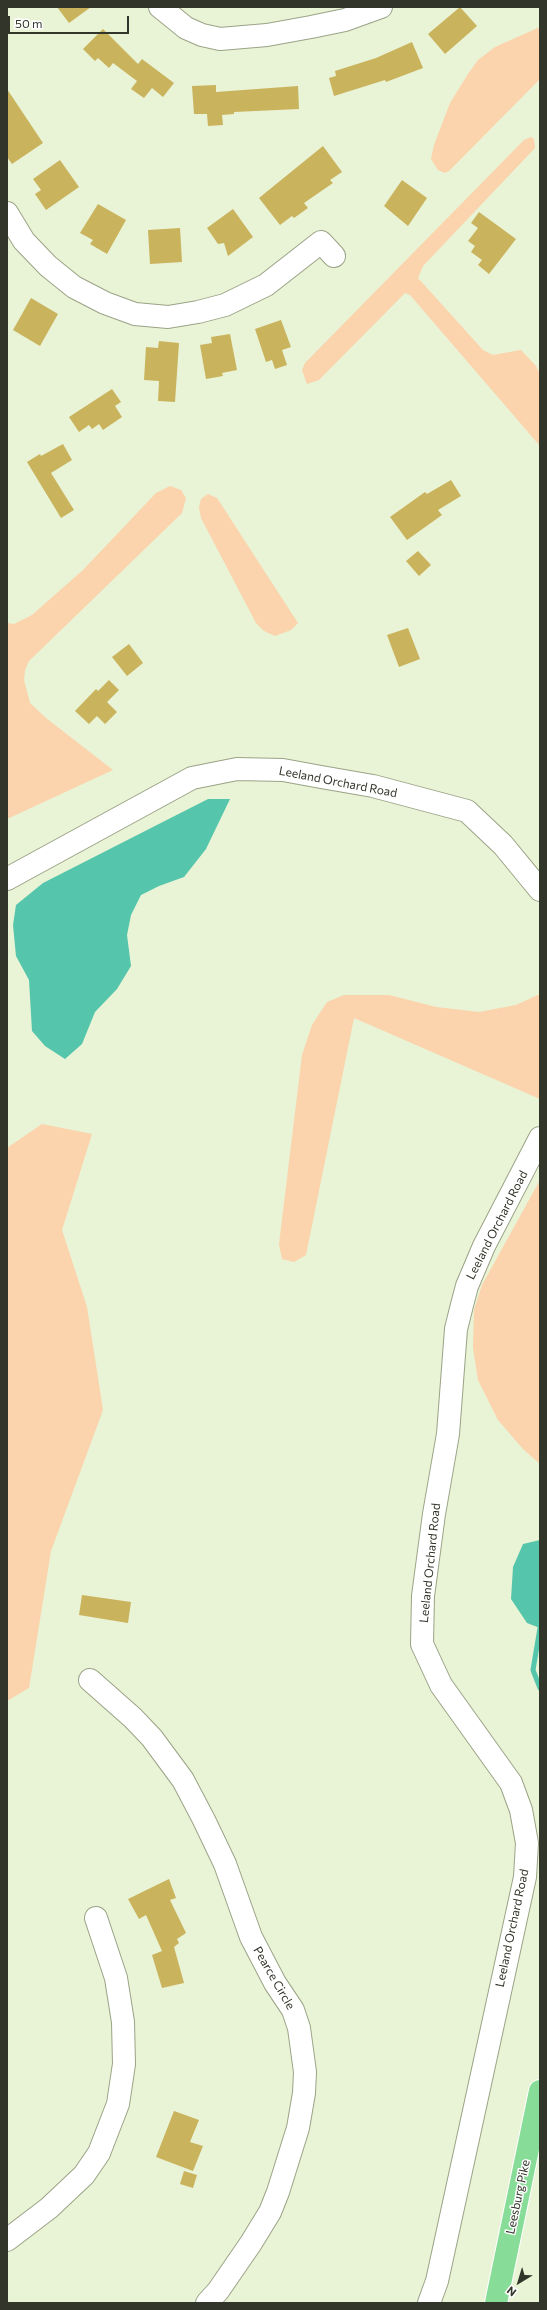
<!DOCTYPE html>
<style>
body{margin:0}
#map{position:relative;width:547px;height:2310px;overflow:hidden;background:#e9f3d5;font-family:Commissioner,sans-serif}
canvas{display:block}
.frame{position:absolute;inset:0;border:8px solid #32352a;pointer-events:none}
.north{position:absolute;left:499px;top:2262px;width:40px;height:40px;-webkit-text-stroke:3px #fff;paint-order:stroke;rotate:218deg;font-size:11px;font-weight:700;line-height:16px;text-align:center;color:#32352a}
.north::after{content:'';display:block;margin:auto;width:14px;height:18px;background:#32352a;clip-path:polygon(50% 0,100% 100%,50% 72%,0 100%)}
.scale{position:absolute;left:8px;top:16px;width:121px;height:18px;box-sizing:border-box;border:2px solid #32352a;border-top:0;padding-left:5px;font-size:12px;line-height:14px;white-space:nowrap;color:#32352a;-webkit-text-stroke:3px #fff;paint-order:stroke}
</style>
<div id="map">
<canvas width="547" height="2310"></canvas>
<div class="frame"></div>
<div class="north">N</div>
<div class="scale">50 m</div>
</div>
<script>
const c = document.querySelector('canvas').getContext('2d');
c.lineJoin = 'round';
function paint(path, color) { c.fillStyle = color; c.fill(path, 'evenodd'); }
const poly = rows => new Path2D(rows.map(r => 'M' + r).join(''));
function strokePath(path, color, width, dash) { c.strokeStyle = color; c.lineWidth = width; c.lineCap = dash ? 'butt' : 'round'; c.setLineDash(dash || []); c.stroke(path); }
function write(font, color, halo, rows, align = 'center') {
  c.font = font + ' Commissioner,sans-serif'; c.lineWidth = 3; c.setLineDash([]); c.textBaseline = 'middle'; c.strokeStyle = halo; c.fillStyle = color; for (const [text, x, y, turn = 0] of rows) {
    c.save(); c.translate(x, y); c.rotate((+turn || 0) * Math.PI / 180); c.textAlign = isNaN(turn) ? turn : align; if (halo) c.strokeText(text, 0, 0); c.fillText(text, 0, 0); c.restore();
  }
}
paint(poly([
 [540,27,540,79,449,171,445,173,438,170,431,159,434,145,450,103,468,74,478,60,495,47],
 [531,137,534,139,535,148,423,266,418,278,483,350,493,355,521,350,536,366,540,374,540,446,410,295,405,293,319,380,307,384,302,370,305,363,524,140],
 [170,486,181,490,186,498,182,513,29,661,25,670,24,680,30,703,46,718,113,770,7,819,7,623,14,624,32,615,83,570,156,493],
 [208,494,217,498,298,623,291,630,275,636,264,631,256,623,201,518,199,507,201,499],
 [540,994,540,1099,354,1018,306,1255,294,1262,282,1259,279,1244,302,1055,312,1025,327,1002,344,995,389,995,436,1007,479,1012,516,1005],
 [42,1124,92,1134,62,1230,87,1307,103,1410,51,1551,29,1688,7,1701,7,1148],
 [540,1180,540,1464,523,1449,498,1420,478,1380,473,1348,474,1310,482,1285]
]), '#fbd3ac');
paint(poly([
 [208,799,230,799,206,849,184,877,159,886,141,895,131,915,127,935,131,966,117,989,95,1012,82,1044,65,1059,45,1046,32,1031,29,980,16,956,13,925,16,905,43,883],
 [540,1540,540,1628,527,1623,511,1599,513,1567,523,1544]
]), '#55c5ac');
strokePath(poly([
 [540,1628,533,1670,540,1688]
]), '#55c5ac', 5);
paint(poly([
 [57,7,91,7,69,23],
 [460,7,477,26,445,54,428,34],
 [103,29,138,64,142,59,174,83,163,97,152,88,144,98,131,89,137,81,113,63,109,68,98,58,95,61,83,49],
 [412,42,423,68,386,82,385,80,334,96,329,78,336,76,335,71,376,58],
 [216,85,216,92,298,86,299,109,234,112,234,114,222,115,223,125,208,126,207,114,194,114,192,86],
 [7,89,43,143,12,164,7,157],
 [323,146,342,172,330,180,333,183,304,203,308,208,294,218,292,216,280,225,259,198],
 [60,160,79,187,46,210,35,194,41,190,33,179],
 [402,180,427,198,408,226,384,206],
 [98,204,126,220,107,254,90,244,93,240,80,233],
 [233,209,253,237,228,256,224,243,218,244,207,228],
 [479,212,516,239,489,274,478,265,482,260,471,252,475,246,468,241,478,228,471,223],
 [180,228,182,262,150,264,148,230],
 [31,298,58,314,40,346,13,330],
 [281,320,291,347,282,350,287,365,275,369,272,360,266,362,255,329],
 [230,334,237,370,222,373,223,376,206,379,200,345,212,343,211,337],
 [159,341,179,343,175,402,158,401,159,381,144,380,146,347,158,348],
 [112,389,121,402,115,406,122,417,103,430,99,424,92,429,89,425,79,432,69,417],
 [63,444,72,460,51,473,74,510,61,518,27,462,40,454,41,456],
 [451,480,461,496,438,510,442,515,407,540,390,517,425,492,427,494],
 [418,551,431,565,419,576,406,561],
 [408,628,420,659,399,667,387,635],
 [129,644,143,663,127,676,112,657],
 [109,680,119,690,107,702,117,712,105,724,97,716,89,724,75,711,96,689,98,691],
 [82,1595,131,1602,128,1623,79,1615],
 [169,1879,176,1898,170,1900,186,1933,177,1939,179,1943,174,1947,184,1983,162,1988,152,1955,162,1951,146,1915,139,1919,128,1899],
 [174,2111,199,2120,190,2142,203,2146,193,2171,156,2157],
 [184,2171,197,2175,193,2188,180,2184]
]), '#cab35d');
const minor = poly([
 [160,7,186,28,202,35,220,39,267,35,311,27,345,20,381,7],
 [7,213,24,241,48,266,74,287,105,303,135,314,168,317,198,312,225,305,266,285,321,242,334,256],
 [7,879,192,778,237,769,283,770,321,777,373,786,467,811,503,845,540,890],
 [90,1680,133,1718,152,1738,183,1780,204,1820,225,1864,251,1937,275,1983,293,2010,299,2028,305,2072,304,2093,298,2128,278,2192,270,2212,251,2243,218,2291,207,2303],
 [7,2240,49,2208,84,2175,99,2153,118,2104,124,2064,123,2022,116,1978,96,1918],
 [429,2303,437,2281,525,1877,527,1843,521,1810,511,1783,441,1685,422,1644,423,1596,434,1514,448,1434,456,1329,462,1305,467,1286,484,1246,540,1138]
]);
const highway = poly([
 [496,2303,540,2091]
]);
strokePath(minor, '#9ba387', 24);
strokePath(highway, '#fff', 24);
strokePath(minor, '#fff', 22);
strokePath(highway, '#87dd97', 22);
write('12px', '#32352a', '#fff', [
 ["Leeland Orchard Road",338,782,11],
 ["Leeland Orchard Road",497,1225,-63],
 ["Leeland Orchard Road",430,1563,-84],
 ["Leeland Orchard Road",512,1928,-78],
 ["Pearce Circle",274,1978,60],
 ["Leesburg Pike",518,2197,-78]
]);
</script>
